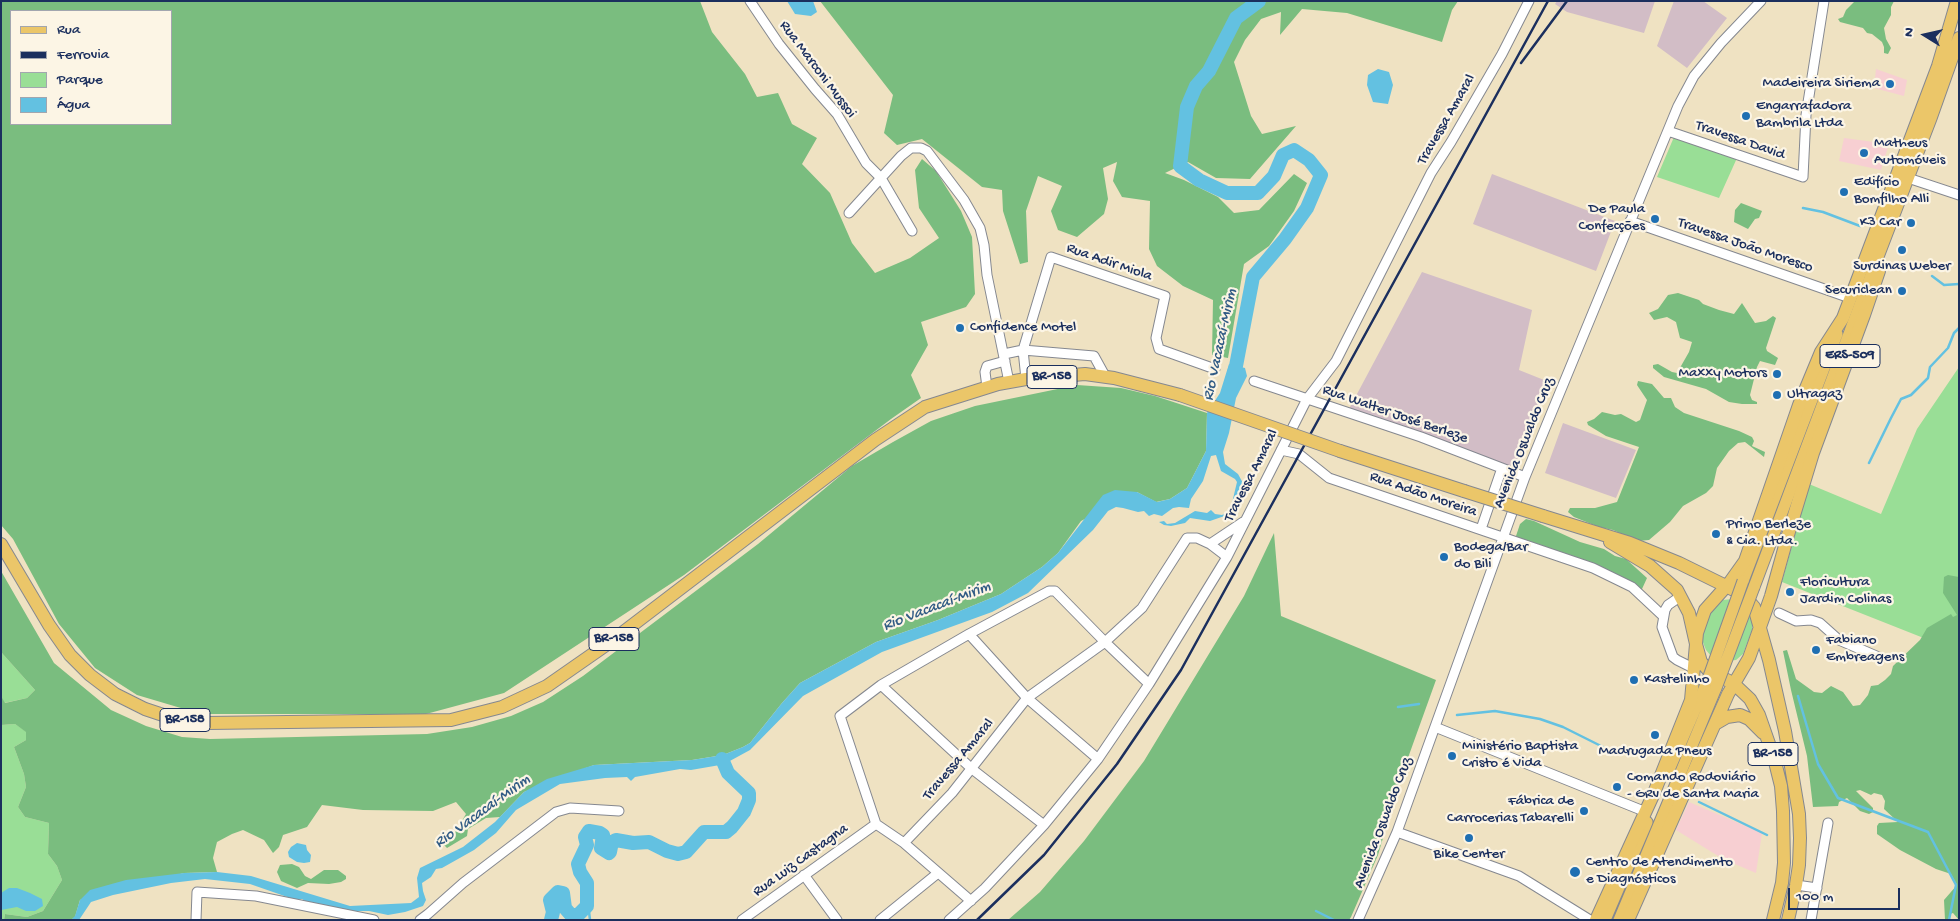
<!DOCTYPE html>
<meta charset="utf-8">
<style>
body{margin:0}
#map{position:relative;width:1960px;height:921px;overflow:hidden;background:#efe2c2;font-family:"Gochi Hand",sans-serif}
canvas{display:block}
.frame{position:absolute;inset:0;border:2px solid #1b2f5e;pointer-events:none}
.legend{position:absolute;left:10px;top:10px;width:162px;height:115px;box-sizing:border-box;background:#fcf5e5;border:1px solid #a2a6af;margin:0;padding:6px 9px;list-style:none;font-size:15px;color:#1b2f5e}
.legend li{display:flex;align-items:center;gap:10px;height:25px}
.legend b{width:25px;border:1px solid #a2a6af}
.north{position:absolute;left:1900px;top:10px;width:50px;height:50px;-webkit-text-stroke:4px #fcf5e5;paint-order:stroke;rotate:280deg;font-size:14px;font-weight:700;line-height:20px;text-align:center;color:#1b2f5e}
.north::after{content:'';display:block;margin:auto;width:18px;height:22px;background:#1b2f5e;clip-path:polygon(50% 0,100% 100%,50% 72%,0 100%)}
.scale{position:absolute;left:1788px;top:888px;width:112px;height:22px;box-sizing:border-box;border:2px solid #1b2f5e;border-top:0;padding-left:6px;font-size:15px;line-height:18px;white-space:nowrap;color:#1b2f5e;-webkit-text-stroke:4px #fcf5e5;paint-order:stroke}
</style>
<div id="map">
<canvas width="1960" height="921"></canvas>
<div class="frame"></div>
<ul class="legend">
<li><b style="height:6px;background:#ebc669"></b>Rua</li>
<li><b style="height:6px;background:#1b2f5e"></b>Ferrovia</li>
<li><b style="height:14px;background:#99de96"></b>Parque</li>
<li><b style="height:14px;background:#63c1e1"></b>Água</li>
</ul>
<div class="north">N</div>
<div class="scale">100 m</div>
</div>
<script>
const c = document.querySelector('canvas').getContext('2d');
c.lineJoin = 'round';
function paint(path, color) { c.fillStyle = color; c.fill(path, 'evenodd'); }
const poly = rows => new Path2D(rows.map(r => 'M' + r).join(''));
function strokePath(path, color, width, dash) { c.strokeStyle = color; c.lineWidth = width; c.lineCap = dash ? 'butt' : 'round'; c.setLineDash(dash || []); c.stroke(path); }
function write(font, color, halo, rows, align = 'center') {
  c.font = font + ' "Gochi Hand",sans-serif'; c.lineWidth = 4.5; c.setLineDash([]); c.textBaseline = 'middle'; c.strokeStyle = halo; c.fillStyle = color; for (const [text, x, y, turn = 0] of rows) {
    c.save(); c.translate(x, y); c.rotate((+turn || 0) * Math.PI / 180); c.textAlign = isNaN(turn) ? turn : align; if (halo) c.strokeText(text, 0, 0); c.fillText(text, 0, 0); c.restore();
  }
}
paint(poly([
 [1876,69,1907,80,1904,96,1874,88],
 [1844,138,1889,144,1881,170,1839,161],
 [1689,802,1762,833,1756,873,1723,859,1676,830]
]), '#f7cfd2');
paint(poly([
 [1557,1,1655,1,1644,33,1567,12,1555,4],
 [1674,1,1703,1,1727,18,1687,68,1657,46],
 [1492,174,1615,221,1596,271,1473,224],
 [1422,272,1532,310,1519,370,1549,382,1515,471,1349,409],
 [1563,423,1636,450,1616,498,1545,473]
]), '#d2bdc6');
paint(poly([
 [1674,137,1737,158,1719,198,1657,177],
 [1959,367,1959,652,1782,582,1809,484,1881,514,1917,429],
 [1734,599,1743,602,1753,617,1752,630,1743,654,1736,660,1727,661,1711,656,1706,650,1702,640,1707,619,1715,606,1722,600],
 [1,652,35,690,27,698,4,703,1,696],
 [15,724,27,732,26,740,14,747,24,774,26,787,18,807,25,817,49,823,48,854,57,866,62,880,43,911,27,917,5,914,4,920,1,920,1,725]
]), '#99de96');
paint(poly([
 [1,1,700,1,712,32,745,74,757,97,778,93,792,124,817,138,802,164,830,193,852,243,875,273,910,258,939,238,919,208,915,170,922,159,936,171,961,211,972,237,975,294,966,307,921,322,928,345,911,375,921,398,891,419,684,575,504,693,426,714,201,714,137,695,95,668,59,624,13,539,1,525],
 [11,11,171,11,171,124,11,124],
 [820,1,1458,1,1452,10,1442,42,1347,13,1302,9,1280,35,1281,12,1261,19,1245,40,1234,62,1251,116,1262,134,1296,126,1250,179,1216,178,1188,162,1165,173,1184,180,1218,197,1234,213,1259,210,1294,174,1307,183,1294,211,1269,246,1244,264,1228,358,1212,355,1213,300,1183,286,1157,266,1149,249,1150,201,1122,197,1113,181,1117,162,1103,168,1108,199,1104,214,1077,237,1058,230,1051,211,1062,186,1038,176,1026,211,1028,262,1020,264,1003,211,1002,190,982,187,922,139,897,145,884,133,893,95],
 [1894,1,1891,7,1891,15,1884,28,1886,39,1891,48,1888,54,1884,53,1884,47,1882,42,1872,34,1867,33,1863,28,1840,22,1838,19,1843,17,1846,10,1854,2],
 [1741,203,1762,211,1759,218,1755,219,1748,229,1734,222,1735,210],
 [1678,293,1699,300,1703,304,1719,310,1734,314,1742,303,1755,323,1766,321,1773,316,1776,318,1766,348,1767,351,1778,358,1775,365,1760,361,1757,367,1750,395,1752,400,1757,402,1757,404,1742,404,1729,402,1706,389,1664,377,1653,368,1653,365,1658,364,1672,372,1677,373,1689,352,1692,342,1680,338,1676,322,1667,317,1654,320,1649,313,1658,309,1668,295],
 [1638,381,1652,384,1664,398,1671,398,1675,407,1684,413,1739,431,1752,437,1754,441,1752,446,1765,452,1764,457,1745,442,1738,443,1729,451,1717,468,1713,486,1706,493,1683,506,1670,522,1649,540,1638,541,1613,530,1599,527,1574,517,1568,512,1570,508,1595,508,1617,502,1639,447,1606,436,1588,425,1587,422,1594,419,1602,412,1615,415,1621,414,1636,422,1640,420,1647,400,1637,385],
 [1077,385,1121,388,1155,396,1207,413,1206,451,1187,488,1170,499,1156,502,1137,492,1081,521,1058,553,1042,567,1001,594,938,620,876,642,800,683,782,703,750,743,743,747,723,755,692,760,594,765,524,792,500,817,486,818,468,829,467,836,447,848,439,840,454,834,466,814,456,802,433,811,363,810,322,805,307,827,283,835,279,847,273,853,264,840,243,830,232,834,217,842,213,858,217,872,184,873,80,900,75,917,71,920,4,920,5,914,27,917,43,911,62,880,57,866,48,854,49,823,25,817,18,807,26,787,24,774,14,747,26,740,26,732,15,724,1,725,1,696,5,703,27,698,35,690,1,652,1,571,54,663,111,710,146,726,182,737,210,739,427,734,472,727,511,716,543,702,583,676,758,544,852,466,893,442,931,421,975,406],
 [1526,519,1534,521,1580,542,1604,549,1615,556,1626,559,1647,578,1642,589,1638,589,1534,543,1519,539,1516,536,1520,524],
 [1274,533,1281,616,1436,680,1400,780,1378,855,1351,917,1349,920,1008,920,1040,892,1084,841,1144,761,1244,596],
 [1948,575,1959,577,1959,920,1953,913,1950,914,1948,920,1945,920,1944,900,1957,885,1951,874,1936,869,1900,850,1877,834,1877,826,1879,823,1898,822,1884,809,1885,801,1882,795,1874,793,1871,795,1860,790,1856,791,1873,808,1873,812,1869,814,1860,811,1847,798,1839,802,1838,806,1813,807,1807,756,1791,690,1783,651,1787,650,1796,679,1814,692,1822,693,1831,686,1843,692,1853,706,1860,705,1868,695,1871,686,1878,685,1885,680,1891,674,1893,666,1920,640,1927,628,1951,614,1953,617,1957,615,1943,593,1944,577],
 [292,864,299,867,305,876,311,879,324,870,338,870,346,876,346,879,341,882,329,884,308,883,297,888,281,881,277,872,280,865]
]), '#7abd7f');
paint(poly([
 [787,1,813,1,817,12,811,16,795,14],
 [1378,69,1389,72,1393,85,1388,104,1373,102,1367,85,1368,75],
 [1229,364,1245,368,1247,376,1236,398,1229,433,1223,452,1225,464,1238,474,1244,485,1236,512,1210,521,1190,518,1185,523,1171,526,1164,525,1159,522,1164,521,1167,524,1175,523,1195,511,1207,513,1211,510,1215,514,1222,515,1227,512,1232,503,1237,482,1235,479,1221,471,1216,455,1211,456,1203,481,1191,499,1189,508,1179,507,1173,508,1162,516,1154,514,1149,516,1144,511,1138,512,1123,508,1116,507,1108,511,1093,530,1028,593,992,612,882,652,803,696,750,750,728,762,727,767,720,765,691,770,680,769,635,777,631,781,627,777,605,778,560,784,516,810,496,833,474,850,442,868,436,869,431,877,422,883,423,891,426,900,423,906,405,912,388,915,369,911,340,911,308,903,302,899,296,900,250,884,205,879,171,883,113,895,91,902,79,920,71,920,75,916,80,900,90,890,126,880,184,873,217,872,251,876,350,906,411,903,419,897,417,878,420,868,463,847,495,822,524,792,547,779,594,765,692,760,723,755,743,747,750,743,782,703,800,683,876,642,938,620,1001,594,1042,567,1058,553,1103,495,1115,490,1137,492,1157,502,1170,499,1187,488,1206,451,1207,413,1220,393],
 [297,843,306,845,307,850,311,855,310,862,304,863,297,862,289,857,288,852,291,847],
 [9,888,17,888,30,893,42,899,43,906,35,911,26,911,17,907,1,910,1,893]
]), '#63c1e1');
strokePath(poly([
 [1803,208,1823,212,1860,226],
 [1932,276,1944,285,1959,284],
 [1869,463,1891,418,1901,399,1911,395,1928,378,1930,367,1948,348,1954,333,1959,328],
 [1798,696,1818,764,1838,798,1928,832,1956,885,1949,920],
 [1398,707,1419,704],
 [1457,715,1495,711,1540,719,1563,727,1603,747],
 [1699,802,1767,835],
 [588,903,590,920],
 [1316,911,1334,920]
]), '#63c1e1', 2.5);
strokePath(poly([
 [1231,384,1236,366,1253,277,1285,239,1307,208,1321,175,1309,160,1294,150,1283,155,1274,176,1258,193,1227,193,1199,180,1180,166,1187,107,1196,86,1209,71,1236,18,1259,1],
 [551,920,553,912,550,900,558,892,563,893,565,908,571,915,578,915,587,906,587,883,580,872,578,864,587,845,585,837,589,831,600,833,603,835,601,848,609,853,610,852,612,842,616,840,633,843,649,842,667,851,678,854,686,852,704,832,726,832,732,827,744,812,749,800,749,793,728,773,722,759]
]), '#63c1e1', 14);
const minor = poly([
 [750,1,779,44,815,89,837,114,866,163,881,178,912,231],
 [1668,131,1803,177,1806,115,1824,1],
 [1908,178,1959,195],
 [849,213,901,156,911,148,921,148,927,151,964,200,980,228,984,245,987,275,1009,382],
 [1630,221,1850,298],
 [1004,354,1023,350,1094,356,1105,376],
 [1026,379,1023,350,1051,257,1165,296,1156,338,1159,349,1215,369],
 [1254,381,1421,437,1525,477],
 [987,387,985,372,987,366,1005,361],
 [1281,450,1299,454,1329,478,1593,568,1632,587,1663,616],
 [1481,529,1502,468],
 [1210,544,1243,522],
 [1681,596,1668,605,1665,610,1662,627,1673,657,1677,660,1695,669],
 [1779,613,1796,621,1811,620,1820,623,1839,640,1881,658],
 [969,634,1027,698,1098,759],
 [881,685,972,769,1044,825],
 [1435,727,1646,812],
 [1397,832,1519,876,1590,920],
 [904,843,952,793,1027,698,1105,642,1142,608,1187,538,1197,538,1210,544,1227,557],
 [804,875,837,920],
 [1796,885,1817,888],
 [971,901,904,843,876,824,840,716,881,685,969,634,1049,591,1055,591,1105,642,1149,684],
 [196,920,197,892,256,896,374,920],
 [420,920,428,914,463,883,556,812,570,808,619,811],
 [742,920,876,824],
 [880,920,938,873],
 [949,920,985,888,1044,825,1098,759,1149,684,1227,557,1307,399,1336,361,1431,173,1451,142,1502,54,1529,1],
 [1358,920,1397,832,1525,477,1678,106,1694,76,1721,43,1761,1],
 [1811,920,1828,823]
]);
const major = poly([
 [1743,581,1837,334],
 [1754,587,1876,262],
 [1668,772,1707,682],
 [1605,920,1647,822],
 [1619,920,1716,688]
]);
const highway = poly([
 [1340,451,1464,491],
 [1543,516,1630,543,1679,563,1738,592,1747,599,1754,607,1769,660,1785,731,1799,814,1800,838,1799,865,1796,885,1788,920],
 [1,544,49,625,70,655,90,675,115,694,145,709,166,716,207,723,451,720,502,707,547,686,613,640,875,440,925,407,998,384,1026,379,1085,374,1114,378,1180,395],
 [1715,724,1727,717,1740,715,1749,719,1763,733],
 [1596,920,1654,793,1691,700,1696,644,1689,613,1677,590,1650,566,1610,542],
 [1628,920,1728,694,1749,658,1771,596,1788,535,1813,453,1864,315,1879,271,1877,258,1931,117,1959,38],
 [1773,920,1782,883,1784,863,1783,811,1781,786,1774,758,1759,715,1750,699,1733,683,1710,672,1701,662,1696,644,1697,633,1705,610,1730,582,1745,561,1799,405,1821,352,1843,318,1938,66,1957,1]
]);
strokePath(minor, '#858890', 11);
strokePath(major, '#858890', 13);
strokePath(highway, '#858890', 14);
strokePath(minor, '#fff', 9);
strokePath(major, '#ebc669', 11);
strokePath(highway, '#ebc669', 12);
strokePath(poly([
 [1521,63,1567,1],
 [977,920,1044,855,1117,764,1181,670,1548,1]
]), '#1b2f5e', 2.5);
const majorBridge = poly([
 [1707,682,1743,581],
 [1716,688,1754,587]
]);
const highwayBridge = poly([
 [1180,395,1340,451],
 [1464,491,1543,516]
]);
strokePath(majorBridge, '#858890', 13, []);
strokePath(highwayBridge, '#858890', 14, []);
strokePath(majorBridge, '#ebc669', 11);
strokePath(highwayBridge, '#ebc669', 12);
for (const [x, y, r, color] of [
 [1890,84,5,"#1f6fb2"],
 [1746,116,5,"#1f6fb2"],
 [1864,153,5,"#1f6fb2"],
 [1844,192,5,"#1f6fb2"],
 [1655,219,5,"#1f6fb2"],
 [1911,223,5,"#1f6fb2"],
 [1902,250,5,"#1f6fb2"],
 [1902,291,5,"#1f6fb2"],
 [960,328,5,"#1f6fb2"],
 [1777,374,5,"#1f6fb2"],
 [1777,395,5,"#1f6fb2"],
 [1716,534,5,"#1f6fb2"],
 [1444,557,5,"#1f6fb2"],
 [1790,592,5,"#1f6fb2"],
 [1816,650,5,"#1f6fb2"],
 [1634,680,5,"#1f6fb2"],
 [1655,735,5,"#1f6fb2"],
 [1452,756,5,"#1f6fb2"],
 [1617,787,5,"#1f6fb2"],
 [1584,811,5,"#1f6fb2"],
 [1469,838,5,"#1f6fb2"],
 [1575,872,6,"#1f6fb2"]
]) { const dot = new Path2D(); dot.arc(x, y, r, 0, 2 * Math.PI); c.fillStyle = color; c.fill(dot); strokePath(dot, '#fcf5e5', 2); }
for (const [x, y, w] of [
 [1850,356,60],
 [1052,377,50],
 [614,639,50],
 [185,720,50],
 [1773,754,50]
]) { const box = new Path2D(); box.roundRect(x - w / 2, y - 11.5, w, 23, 4); c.fillStyle = '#fcf5e5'; c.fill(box); strokePath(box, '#1b2f5e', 1); }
write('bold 14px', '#1b2f5e', null, [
 ["ERS-509",1850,356],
 ["BR-158",1052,377],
 ["BR-158",614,639],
 ["BR-158",185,720],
 ["BR-158",1773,754]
]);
write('15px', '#1b2f5e', '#fcf5e5', [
 ["Rua Marconi Mussoi",817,70,53],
 ["Travessa Amaral",1447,120,-60],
 ["Travessa David",1740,141,19],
 ["Travessa João Moresco",1745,246,19],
 ["Rua Adir Miola",1109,263,19],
 ["Rua Walter José Berleze",1395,415,19],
 ["Avenida Oswaldo Cruz",1525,443,-68],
 ["Travessa Amaral",1252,476,-63],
 ["Rua Adão Moreira",1423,495,19],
 ["Travessa Amaral",959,760,-50],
 ["Avenida Oswaldo Cruz",1384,823,-69],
 ["Rua Luiz Castagna",801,861,-36]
]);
write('15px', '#1b2f5e', '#fcf5e5', [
 ["Madeireira Siriema",1880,84,"right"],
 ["Engarrafadora",1756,107],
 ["Bambrila Ltda",1756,124],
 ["Matheus",1874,144],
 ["Automóveis",1874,161],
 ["Edifício",1854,183],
 ["Bomfilho Alli",1854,200],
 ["De Paula",1645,210,"right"],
 ["Confecções",1645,227,"right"],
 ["K3 Car",1901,223,"right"],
 ["Surdinas Weber",1902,267,"center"],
 ["Securiclean",1892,291,"right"],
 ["Confidence Motel",970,328],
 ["Maxxy Motors",1767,374,"right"],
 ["Ultragaz",1787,395],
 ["Primo Berleze",1726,525],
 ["& Cia. Ltda.",1726,542],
 ["Bodega/Bar",1454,548],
 ["do Bili",1454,565],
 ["Floricultura",1800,583],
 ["Jardim Colinas",1800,600],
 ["Fabiano",1826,641],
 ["Embreagens",1826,658],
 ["Kastelinho",1644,680],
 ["Ministério Baptista",1462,747],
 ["Cristo é Vida",1462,764],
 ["Madrugada Pneus",1655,752,"center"],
 ["Comando Rodoviário",1627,778],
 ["- GRv de Santa Maria",1627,795],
 ["Fábrica de",1574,802,"right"],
 ["Carrocerias Tabarelli",1574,819,"right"],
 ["Bike Center",1469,855,"center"],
 ["Centro de Atendimento",1586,863],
 ["e Diagnósticos",1586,880]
], 'left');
write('italic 16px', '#315b85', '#fcf5e5', [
 ["Rio Vacacaí-Mirim",1221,345,-78],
 ["Rio Vacacaí-Mirim",937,607,-21],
 ["Rio Vacacaí-Mirim",483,812,-36]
]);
</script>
